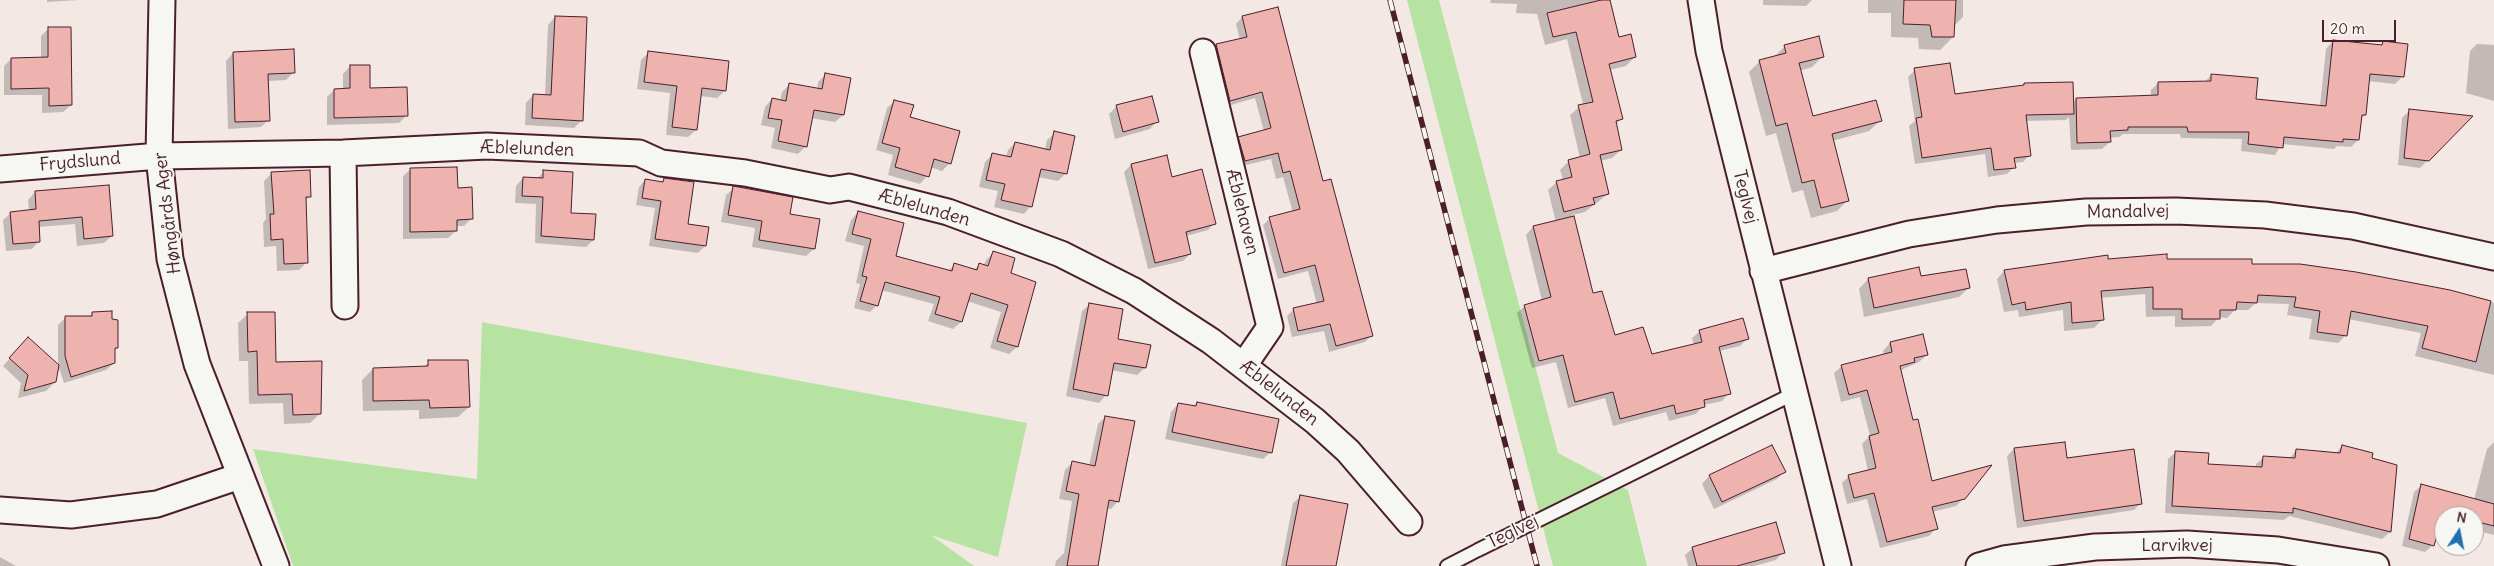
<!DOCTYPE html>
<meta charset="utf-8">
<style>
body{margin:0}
#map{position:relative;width:2494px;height:566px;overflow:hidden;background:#f4e8e5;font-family:Delius,sans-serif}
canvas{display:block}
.north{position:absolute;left:2434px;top:506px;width:50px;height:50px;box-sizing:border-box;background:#f6f6f2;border:1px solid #b1a0a2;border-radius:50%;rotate:11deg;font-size:14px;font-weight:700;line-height:20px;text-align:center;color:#4a1f2b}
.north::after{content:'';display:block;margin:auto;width:18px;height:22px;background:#1f6fb2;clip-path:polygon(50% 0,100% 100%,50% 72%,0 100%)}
.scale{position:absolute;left:2322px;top:20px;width:74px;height:22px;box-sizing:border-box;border:2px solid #4a1f2b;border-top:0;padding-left:6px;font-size:15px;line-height:18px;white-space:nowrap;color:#4a1f2b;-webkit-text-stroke:4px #f6f6f2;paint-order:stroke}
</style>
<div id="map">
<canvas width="2494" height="566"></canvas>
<div class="north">N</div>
<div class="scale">20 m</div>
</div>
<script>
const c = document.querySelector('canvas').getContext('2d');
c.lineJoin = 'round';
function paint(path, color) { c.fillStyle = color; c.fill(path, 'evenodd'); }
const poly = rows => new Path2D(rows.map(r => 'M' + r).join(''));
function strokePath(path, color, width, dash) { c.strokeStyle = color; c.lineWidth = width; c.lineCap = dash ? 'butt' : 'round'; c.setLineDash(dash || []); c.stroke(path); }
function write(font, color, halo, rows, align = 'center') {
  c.font = font + ' Delius,sans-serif'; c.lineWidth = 4; c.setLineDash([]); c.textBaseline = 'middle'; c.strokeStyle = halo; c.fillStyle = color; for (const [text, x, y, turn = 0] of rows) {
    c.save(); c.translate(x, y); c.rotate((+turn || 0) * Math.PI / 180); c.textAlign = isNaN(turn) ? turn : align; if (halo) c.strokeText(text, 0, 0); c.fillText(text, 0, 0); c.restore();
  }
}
paint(poly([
 [1407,0,1439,0,1558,453,1628,490,1647,566,1553,566],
 [482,322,1027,423,998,557,931,535,974,566,293,566,253,449,477,479]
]), '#b6e3a1');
paint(poly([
 [47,0,79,0,47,2],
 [1491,0,1608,0,1618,38,1635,57,1626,66,1609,70,1621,119,1615,125,1621,150,1612,158,1600,161,1608,194,1585,212,1572,215,1592,295,1614,336,1651,356,1694,345,1692,338,1700,331,1747,339,1740,346,1719,351,1729,393,1722,401,1704,405,1696,414,1669,421,1666,412,1613,426,1605,398,1568,408,1556,362,1532,368,1517,313,1525,306,1542,301,1526,235,1533,227,1556,222,1548,190,1557,182,1563,180,1560,170,1569,161,1580,158,1570,115,1583,104,1567,39,1545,45,1537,14,1516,13,1517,4,1490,3],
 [1763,0,1812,0,1806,6,1763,5],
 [1868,0,1963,0,1963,17,1953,27,1953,37,1940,50,1919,49,1918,38,1891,37,1891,13,1868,13],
 [555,17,582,120,574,128,525,125,526,103,533,95,545,96,548,25],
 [1242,17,1323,182,1372,335,1365,342,1329,352,1324,331,1292,337,1287,316,1294,309,1317,304,1308,271,1278,279,1263,225,1270,218,1293,213,1283,177,1276,179,1271,159,1238,167,1232,145,1239,138,1264,132,1255,98,1224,107,1210,52,1217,45,1240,40,1236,24],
 [49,28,71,105,63,112,42,113,42,95,4,95,4,66,11,59,41,59,41,36],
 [2333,41,2380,46,2383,42,2402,77,2395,84,2368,81,2365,115,2360,119,2358,140,2351,147,2337,146,2334,149,2282,144,2275,155,2241,151,2242,139,2181,138,2180,134,2123,134,2119,137,2109,138,2110,142,2102,149,2071,150,2069,117,2066,120,2025,121,2030,155,2023,162,2014,163,2014,167,2007,174,1988,177,1985,154,1915,164,1909,126,1915,121,1908,77,1915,70,1954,96,2023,86,2025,84,2073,103,2076,99,2151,96,2151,90,2158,83,2204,83,2211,75,2254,100,2320,106,2326,49],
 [2477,44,2494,45,2494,101,2466,93,2470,51],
 [1785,46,1823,56,1812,67,1799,71,1812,118,1880,121,1869,131,1832,141,1848,200,1837,211,1811,218,1803,190,1792,193,1776,133,1766,136,1749,72,1760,61,1774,57],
 [233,53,294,72,286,80,267,81,268,120,261,127,228,129,226,61],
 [648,53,725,91,717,98,700,96,696,130,688,137,666,135,670,93,637,89,641,60],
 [350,66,369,89,406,116,399,123,327,125,327,97,334,90,343,90,343,74],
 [825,75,843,115,835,122,811,118,806,146,798,154,771,148,775,128,761,125,765,107,772,99,780,101,782,92,789,85,817,90,818,82],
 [895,101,950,163,942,171,930,167,927,176,920,184,888,175,893,155,876,150,887,108],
 [1117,106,1157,121,1150,129,1115,139,1109,114],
 [2409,111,2471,117,2420,168,2398,165,2402,118],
 [1055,133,1065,174,1058,181,1038,177,1031,206,1024,214,994,207,998,191,979,187,985,162,993,154,1006,157,1008,150,1015,143,1045,150,1047,140],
 [1166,156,1171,179,1214,224,1208,230,1186,236,1190,254,1183,261,1148,269,1124,172,1131,165],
 [411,169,456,189,471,219,464,226,456,226,456,231,448,238,403,239,403,176],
 [544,172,570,214,595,215,593,240,586,247,535,243,536,204,515,203,516,186,523,178,536,179],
 [272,173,310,196,305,201,307,262,299,270,277,271,276,246,264,247,263,223,266,219,264,181],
 [664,179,686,225,708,228,705,246,698,253,649,246,655,208,636,205,639,187,645,180,661,183],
 [107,186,112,236,104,243,77,246,75,224,38,227,39,241,32,249,6,251,3,220,11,213,29,211,28,200,35,192],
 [734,188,788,216,814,249,806,256,752,247,755,228,721,222,726,195],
 [858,212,894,257,948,271,955,264,974,270,980,264,984,265,986,260,993,253,1009,274,1017,347,1009,354,990,348,1001,312,967,301,961,322,953,329,928,321,934,304,881,290,877,305,870,312,854,308,860,284,856,283,864,246,845,241,851,220],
 [2165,260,2250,265,2450,291,2494,303,2494,375,2415,356,2421,333,2348,319,2346,335,2338,343,2309,339,2312,319,2287,315,2289,304,2256,303,2248,310,2235,310,2227,318,2219,317,2211,326,2175,327,2175,316,2146,317,2145,294,2100,298,2102,320,2094,328,2064,331,2063,310,2019,317,2018,310,2004,312,1997,279,2004,271,2107,261],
 [1868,279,1969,288,1959,297,1864,317,1859,289],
 [1090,304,1116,340,1149,346,1145,368,1137,375,1111,370,1106,395,1099,403,1066,396,1082,311],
 [93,313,117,347,114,351,114,363,106,370,64,383,58,365,58,325,65,318,89,317],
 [248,314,275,363,320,414,310,423,284,424,283,403,249,404,248,361,239,361,238,323],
 [1922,335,1927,355,1919,362,1899,371,1912,421,1931,482,1964,498,1956,506,1932,512,1936,528,1929,536,1880,548,1867,499,1847,504,1842,483,1849,476,1868,471,1862,444,1870,436,1860,397,1841,402,1834,373,1842,366,1884,355,1883,351,1890,343],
 [21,346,58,366,54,383,46,391,18,398,21,383,3,366],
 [429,362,469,407,458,417,419,419,419,410,363,411,362,380,373,369,423,368],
 [1197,403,1271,452,1263,459,1165,439,1171,412,1178,404,1193,407],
 [1105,417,1118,501,1111,509,1106,508,1097,566,1055,566,1056,561,1064,553,1072,501,1059,499,1065,470,1072,463,1089,466,1098,424],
 [2494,442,2494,535,2474,530,2474,516,2444,516,2444,522,2439,521,2433,545,2425,552,2402,546,2414,492,2422,485,2474,500,2487,449],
 [1772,446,1784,472,1777,479,1714,509,1702,484,1709,476],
 [2342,446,2370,459,2390,532,2382,539,2289,516,2284,520,2165,513,2168,459,2176,452,2207,465,2256,468,2256,464,2264,457,2289,459,2296,450,2335,454],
 [2014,449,2141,503,2134,510,2017,528,2007,456],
 [1301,496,1334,566,1281,566,1293,503],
 [1693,548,1783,552,1776,560,1754,566,1688,566,1685,555],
 [0,557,16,566,0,566]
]), '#0003');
const building = poly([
 [1601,0,1610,0,1619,37,1631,34,1636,57,1609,64,1623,119,1616,121,1622,150,1600,155,1609,194,1593,198,1595,204,1564,212,1556,181,1572,177,1568,160,1590,154,1578,105,1593,102,1576,32,1553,37,1547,13,1601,0],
 [1904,0,1956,0,1954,37,1932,37,1930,25,1903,24,1904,0],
 [1278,7,1323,181,1331,179,1373,336,1336,346,1330,324,1298,331,1293,308,1324,301,1315,265,1284,273,1269,217,1300,209,1290,171,1283,173,1278,153,1245,161,1238,137,1271,128,1262,92,1230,101,1216,44,1247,37,1242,16,1278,7],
 [555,16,587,17,583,121,532,118,533,94,551,95,555,16],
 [48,27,71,27,72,105,49,106,49,88,11,89,11,58,48,57,48,27],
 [1819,36,1824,57,1799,63,1813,116,1876,100,1882,121,1832,134,1849,201,1821,208,1814,180,1802,183,1787,123,1776,126,1759,60,1786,53,1784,45,1819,36],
 [2333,40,2382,45,2383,41,2408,44,2404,77,2370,74,2366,115,2362,115,2359,140,2343,139,2343,142,2284,137,2283,148,2248,144,2249,132,2188,132,2187,127,2128,127,2128,130,2110,131,2111,142,2077,143,2076,98,2158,95,2158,82,2211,81,2211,74,2258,78,2256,99,2326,106,2333,40],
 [294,49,295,73,268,74,270,121,235,122,233,52,294,49],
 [648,51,729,61,726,91,702,88,697,130,672,127,677,86,644,82,648,51],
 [1950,63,1955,94,2024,85,2024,83,2073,82,2074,114,2026,115,2031,156,2014,158,2016,168,1994,170,1991,148,1922,158,1916,118,1922,117,1914,68,1950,63],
 [350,65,370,65,370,88,407,87,408,116,334,118,334,89,350,88,350,65],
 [825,73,851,78,844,115,814,110,807,147,778,141,782,120,768,118,772,98,786,101,789,83,822,89,825,73],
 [1152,96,1159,122,1123,132,1116,105,1152,96],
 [894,100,914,105,910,117,960,131,951,164,934,159,929,177,895,167,900,148,882,143,894,100],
 [2409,109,2473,116,2429,161,2404,158,2409,109],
 [1054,131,1075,136,1067,174,1041,169,1032,207,1001,200,1005,184,986,180,992,153,1011,157,1015,142,1050,150,1054,131],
 [1167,155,1172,177,1202,169,1216,224,1186,232,1191,254,1155,263,1131,164,1167,155],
 [457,167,458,188,472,187,473,219,457,220,457,231,410,232,410,168,457,167],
 [310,170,311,197,306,197,308,263,284,264,283,239,271,240,270,214,274,214,271,172,310,170],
 [543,170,573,172,571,213,596,214,594,240,541,236,543,197,522,196,523,177,543,178,543,170],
 [664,178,694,182,688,224,709,227,706,246,655,239,661,201,642,198,645,179,663,182,664,178],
 [109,185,113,236,84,239,82,217,39,221,40,242,13,244,10,212,36,209,35,191,109,185],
 [733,186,793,197,790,214,820,219,815,249,759,240,762,221,728,215,733,186],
 [858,211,904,223,896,256,952,271,954,263,977,270,979,263,988,266,993,251,1015,258,1011,273,1036,282,1018,347,997,341,1008,305,971,293,962,322,935,314,940,297,885,282,878,306,860,301,867,277,862,276,871,239,852,234,858,211],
 [1574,216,1593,293,1602,291,1615,335,1643,327,1652,354,1702,342,1699,330,1743,318,1749,339,1719,347,1731,394,1704,400,1705,407,1676,414,1674,405,1620,419,1613,392,1575,402,1563,355,1539,361,1524,305,1551,297,1533,226,1574,216],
 [2167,254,2167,259,2252,259,2252,264,2300,264,2356,272,2450,290,2491,301,2476,362,2422,348,2428,326,2351,311,2347,336,2317,332,2320,311,2294,307,2296,297,2258,295,2257,303,2237,302,2236,310,2220,310,2220,319,2182,319,2182,309,2153,309,2153,287,2101,291,2104,320,2072,323,2071,302,2026,310,2025,302,2012,305,2004,270,2108,255,2108,259,2167,254],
 [1919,267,1921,276,1966,269,1970,288,1874,308,1868,278,1919,267],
 [1089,303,1123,309,1118,339,1151,345,1146,368,1114,363,1108,396,1073,389,1089,303],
 [112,311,112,319,118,320,118,348,115,348,115,363,71,377,65,356,65,316,92,316,92,312,112,311],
 [247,312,275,312,276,362,322,361,321,414,293,415,292,394,258,395,257,351,248,352,247,312],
 [1923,334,1928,355,1914,358,1915,362,1900,366,1913,420,1918,419,1932,481,1992,465,1965,499,1932,507,1938,529,1887,542,1874,493,1854,498,1848,475,1876,468,1869,436,1879,433,1867,390,1849,395,1841,365,1892,352,1890,342,1923,334],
 [28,337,59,365,56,382,24,391,28,375,9,358,28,337],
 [428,360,468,360,470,407,430,408,429,400,373,401,373,368,428,366,428,360],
 [1197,402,1279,419,1272,453,1172,432,1178,403,1196,406,1197,402],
 [1105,416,1135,421,1119,502,1109,500,1098,566,1067,566,1079,494,1066,491,1072,461,1095,466,1105,416],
 [2065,442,2067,458,2134,449,2142,504,2024,521,2014,448,2065,442],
 [1772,445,1786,472,1722,502,1709,475,1772,445],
 [2342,445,2373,453,2372,458,2397,465,2391,532,2293,508,2293,513,2172,506,2175,451,2209,453,2208,464,2262,467,2263,456,2295,458,2296,449,2340,453,2342,445],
 [2421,484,2494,504,2494,526,2474,521,2474,516,2456,516,2443,513,2434,546,2409,539,2421,484],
 [1300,495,1348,504,1336,566,1286,566,1300,495],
 [1776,522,1785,553,1737,566,1697,566,1692,547,1776,522]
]);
paint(building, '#eeb2af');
strokePath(building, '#4a1f2b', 1);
const lane = poly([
 [1565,507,1795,393],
 [1447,566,1478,550]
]);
const street = poly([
 [162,0,159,156,170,259,197,364,276,566],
 [1701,0,1709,51,1838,566],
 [1203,52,1270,327,1244,365],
 [343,153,345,306],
 [0,169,159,156,343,153,487,146,639,153,661,163,745,173,830,190,849,187,948,212,1061,254,1134,291,1211,341,1315,421,1348,451,1409,522],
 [1763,271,1909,234,1997,220,2086,212,2176,211,2265,215,2353,226,2494,257],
 [0,510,71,515,157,504,240,476],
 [1979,566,2004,559,2095,547,2187,544,2278,550,2376,566]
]);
strokePath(lane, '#4a1f2b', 16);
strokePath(street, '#4a1f2b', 29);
strokePath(lane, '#f6f6f2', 12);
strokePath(street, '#f6f6f2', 25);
const rail = poly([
 [1390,0,1537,566]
]);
strokePath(rail, '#4a1f2b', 5.5);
strokePath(rail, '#f6f6f2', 4, [11]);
const laneBridge = poly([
 [1478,550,1565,507]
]);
strokePath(laneBridge, '#4a1f2b', 16, []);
strokePath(laneBridge, '#f6f6f2', 12);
write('18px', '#4a1f2b', '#f6f6f2', [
 ["Æblelunden",527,149,2],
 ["Frydslund",80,162,-5],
 ["Teglvej",1745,197,76],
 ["Æblelunden",924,208,16],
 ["Æblehaven",1242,212,76],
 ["Mandalvej",2128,212,-1],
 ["Høngårds Ager",168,213,-97],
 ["Æblelunden",1279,393,38],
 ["Teglvej",1513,532,-26],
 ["Larvikvej",2177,546]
]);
</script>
